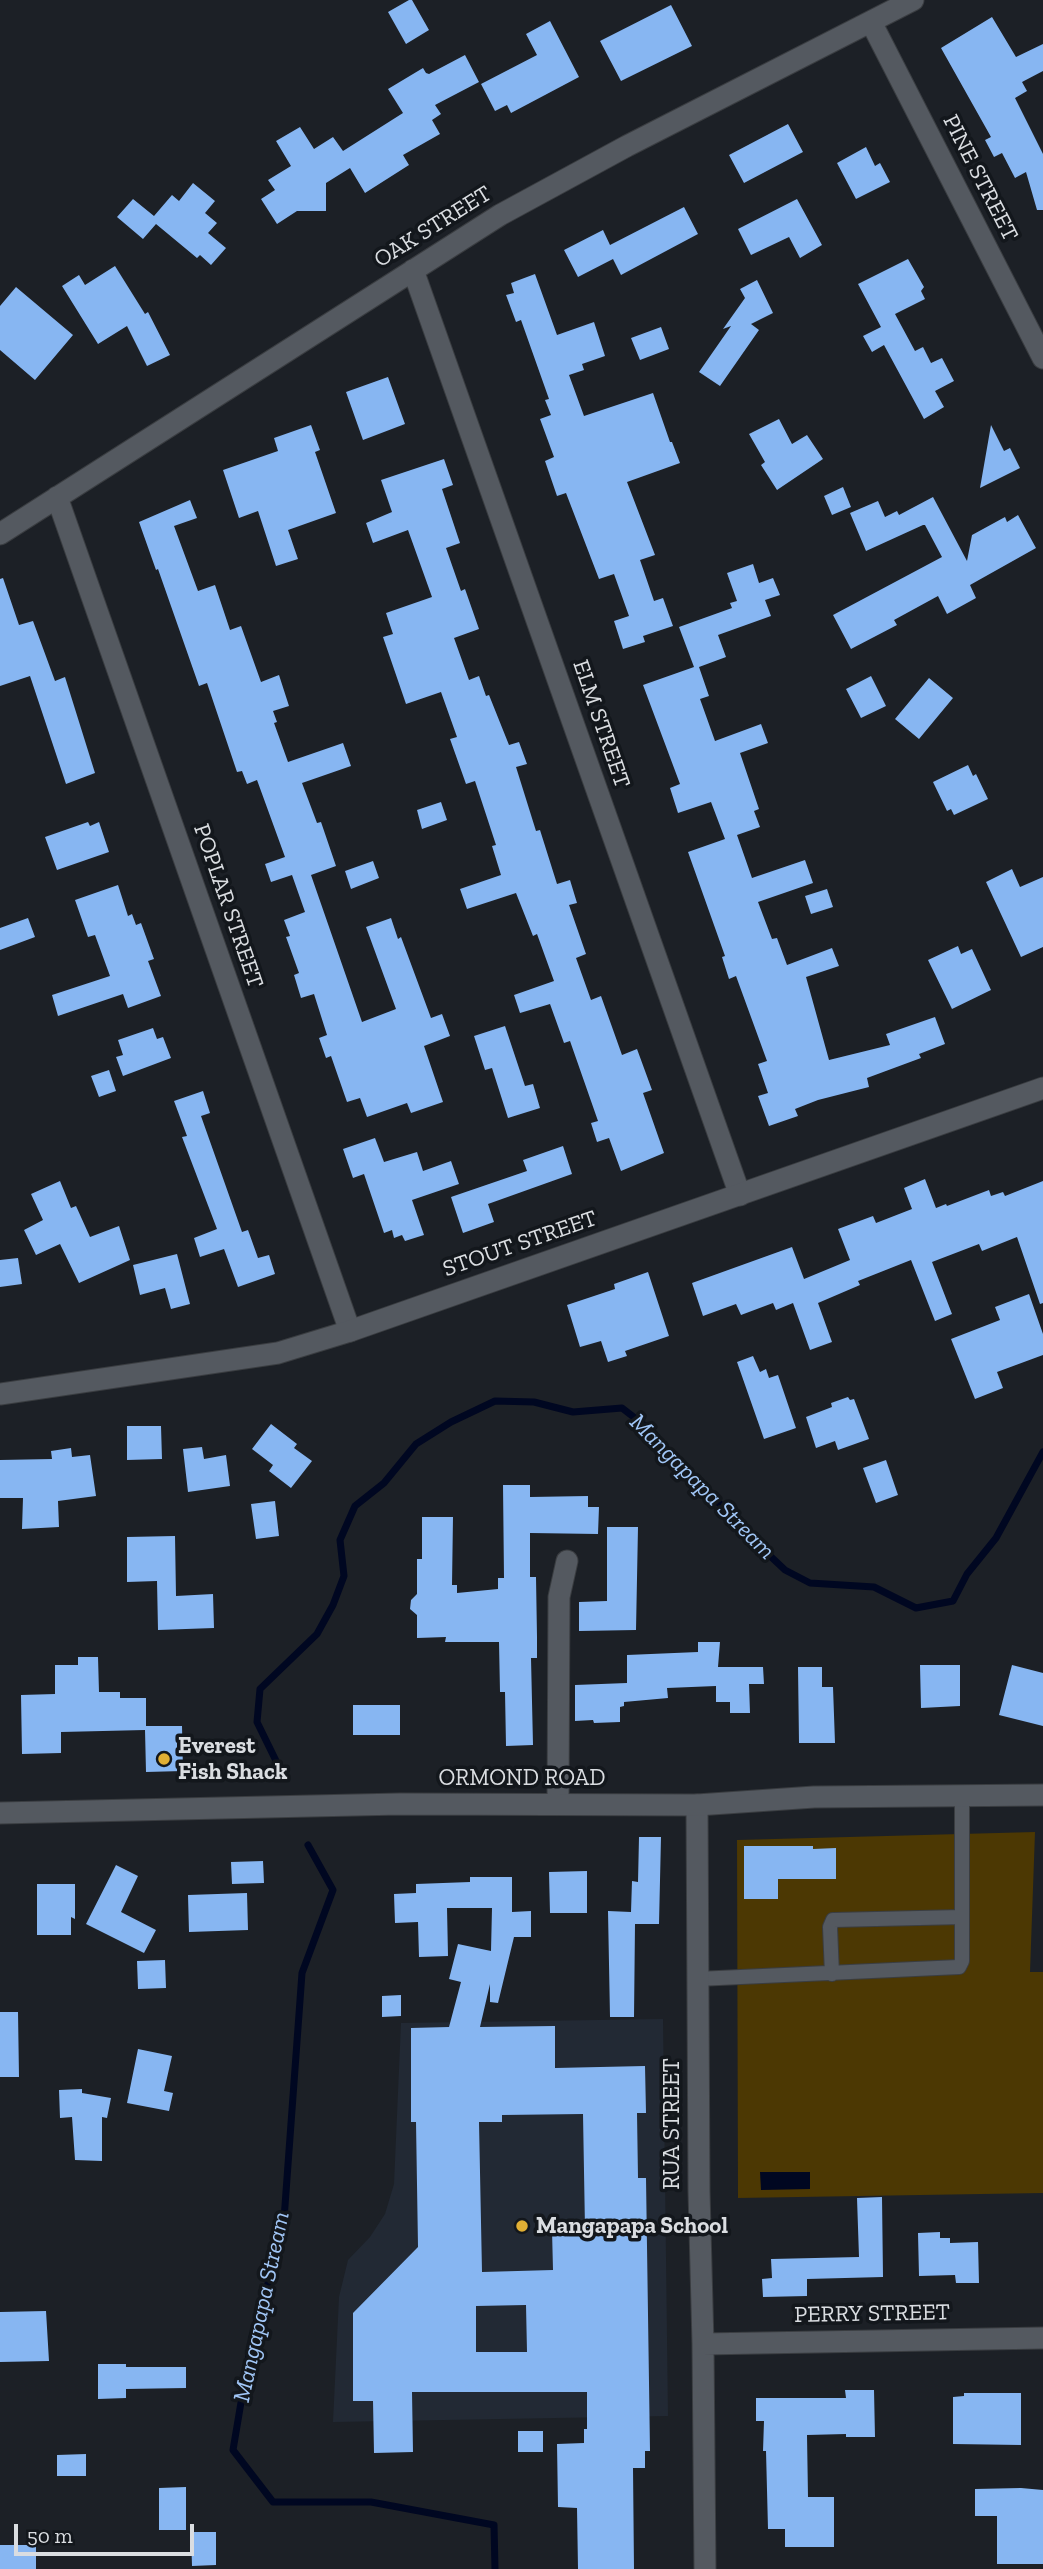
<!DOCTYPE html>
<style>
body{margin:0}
#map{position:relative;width:1043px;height:2569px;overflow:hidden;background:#1c2026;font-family:"Zilla Slab",serif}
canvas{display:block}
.scale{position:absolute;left:14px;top:2524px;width:180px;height:32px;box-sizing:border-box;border:4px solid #dadde1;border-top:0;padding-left:9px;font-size:21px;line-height:24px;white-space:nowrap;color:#dadde1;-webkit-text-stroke:5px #13171c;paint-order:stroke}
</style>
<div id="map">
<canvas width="1043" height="2569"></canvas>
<div class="scale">50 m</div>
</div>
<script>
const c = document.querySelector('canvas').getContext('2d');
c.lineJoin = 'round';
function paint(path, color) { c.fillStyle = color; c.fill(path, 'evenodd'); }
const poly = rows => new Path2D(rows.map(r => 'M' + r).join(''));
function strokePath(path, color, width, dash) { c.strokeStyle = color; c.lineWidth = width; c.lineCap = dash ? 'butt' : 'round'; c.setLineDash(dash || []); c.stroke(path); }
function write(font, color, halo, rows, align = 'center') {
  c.font = font + ' "Zilla Slab",serif'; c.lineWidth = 7; c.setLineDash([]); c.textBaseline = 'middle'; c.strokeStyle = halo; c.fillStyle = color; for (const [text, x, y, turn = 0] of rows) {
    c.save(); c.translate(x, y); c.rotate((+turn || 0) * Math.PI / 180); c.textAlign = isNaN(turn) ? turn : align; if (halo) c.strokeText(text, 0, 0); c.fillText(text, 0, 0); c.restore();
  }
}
paint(poly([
 [663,2019,668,2416,333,2422,339,2297,348,2260,370,2237,385,2214,394,2184,401,2023]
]), '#222934');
paint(poly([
 [1035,1832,1030,1972,1043,1972,1043,2193,738,2198,737,1840]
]), '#4c3803');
paint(poly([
 [760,2172,810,2172,810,2189,761,2190]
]), '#000721');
strokePath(poly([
 [281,1771,257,1722,260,1689,317,1634,333,1605,344,1576,340,1540,355,1506,384,1483,416,1444,451,1422,495,1401,534,1402,573,1412,622,1408,653,1432,688,1478,720,1504,749,1536,785,1570,810,1583,874,1587,916,1608,953,1601,967,1574,996,1538,1043,1452],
 [308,1845,333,1890,302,1973,283,2233,252,2337,233,2450,273,2502,371,2502,494,2525,495,2569]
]), '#000721', 7);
paint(poly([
 [409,0,412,0,429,30,406,44,388,12],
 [671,5,692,46,621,81,600,41],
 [992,17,1016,57,1043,44,1043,71,1022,82,1027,91,1015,98,1043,154,1043,210,1037,210,1026,172,1015,178,1002,153,994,157,985,140,991,137,941,48],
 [550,21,579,77,511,113,507,105,495,111,481,84,537,55,526,34],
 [465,55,479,82,435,105,441,114,432,120,440,134,403,155,409,165,365,193,350,168,326,183,326,211,297,211,277,224,261,199,275,190,268,180,291,166,276,141,300,127,314,149,333,137,343,151,403,113,388,89,423,68,426,73,429,74],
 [788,124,803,152,744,183,729,155],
 [866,147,875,166,880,163,890,182,856,199,837,163],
 [193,183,215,201,205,213,217,223,208,233,226,248,211,265,200,255,197,258,156,224,143,239,117,217,133,199,154,216,172,195,179,201],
 [797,199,822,245,800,258,789,237,751,255,738,229],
 [684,207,698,234,621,275,613,259,578,277,564,250,603,230,610,245],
 [908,259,924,287,921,291,925,299,895,314,915,351,923,347,931,363,942,358,954,381,935,391,944,407,924,419,884,345,872,352,863,336,881,327,858,284],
 [115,266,145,314,148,312,170,355,147,366,127,326,98,344,62,286,79,275,85,285],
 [535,274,557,335,594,322,605,356,582,364,584,370,569,375,584,416,653,393,670,442,672,442,680,463,627,482,655,555,640,560,654,601,663,598,673,626,643,636,645,642,623,649,614,621,629,616,614,574,599,579,566,493,557,496,545,461,554,457,540,419,551,415,545,400,549,399,521,320,516,322,506,295,514,293,511,283],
 [757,280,773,313,751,324,759,330,720,386,699,372,731,326,723,329,745,298,740,289],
 [16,287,73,335,35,380,0,350,0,306],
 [661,327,669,349,640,360,631,338],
 [388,377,405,424,363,440,346,392],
 [779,419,792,444,807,435,823,459,777,490,761,465,765,462,749,434],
 [311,425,320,450,315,452,336,513,288,530,298,559,276,566,258,511,239,518,223,470,278,451,274,438],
 [991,425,1004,451,1010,448,1020,468,980,488],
 [444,459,453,485,442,489,460,543,446,548,461,591,465,589,479,629,454,638,469,680,479,676,486,696,489,695,509,745,519,742,527,764,516,767,536,831,540,830,557,884,570,880,577,903,569,905,586,954,576,958,591,1000,601,996,622,1055,637,1049,652,1090,643,1093,664,1153,621,1171,609,1138,597,1142,591,1123,598,1121,570,1041,564,1043,550,1004,520,1013,514,995,554,981,537,934,533,936,516,893,467,909,460,889,501,875,492,846,496,845,475,781,466,784,450,739,457,737,441,692,406,704,383,637,393,634,386,613,432,597,408,530,373,543,366,523,392,512,381,480],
 [843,487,851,507,832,515,824,496],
 [933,497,967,561,972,535,1005,517,1007,522,1018,515,1036,548,970,585,976,598,947,614,938,596,894,620,897,625,851,649,833,615,942,557,925,525,923,525,866,551,850,513,878,501,885,517,897,511,899,515],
 [190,500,197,518,174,526,198,591,215,585,230,630,241,626,261,682,279,675,289,706,273,711,277,722,274,723,288,762,343,743,351,766,302,783,317,823,321,822,336,866,311,875,362,1022,396,1009,366,927,391,918,398,939,401,937,431,1018,442,1014,450,1036,424,1046,443,1102,411,1113,407,1103,367,1117,360,1098,347,1102,331,1056,326,1058,319,1038,327,1035,314,994,301,998,294,975,299,973,286,937,290,936,284,920,305,912,292,875,271,882,265,864,285,857,257,780,247,784,242,771,237,772,207,683,199,686,158,569,156,570,139,522],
 [753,564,759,583,773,578,780,595,765,600,771,616,718,635,726,657,699,667,709,696,700,699,715,741,761,724,768,743,740,753,759,809,754,811,760,827,737,835,752,878,805,860,813,883,758,902,772,939,777,938,787,965,832,948,839,966,806,977,829,1060,890,1045,886,1034,935,1017,945,1044,919,1054,921,1058,867,1078,869,1087,818,1100,795,1109,798,1116,769,1126,758,1096,768,1093,758,1064,767,1061,736,976,729,979,722,957,725,956,688,852,725,839,711,802,678,813,670,788,680,784,643,685,694,667,679,627,732,608,730,603,737,601,727,573],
 [3,578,19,625,33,621,55,681,65,677,95,773,66,784,30,676,0,686,0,579],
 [871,676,886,706,861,718,846,689],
 [929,678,953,698,919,739,895,719],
 [968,765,973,776,976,774,988,799,954,815,951,809,947,811,933,782],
 [441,802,447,820,422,829,417,810],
 [88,822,90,826,99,822,109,852,57,870,45,837],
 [373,861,379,878,351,889,345,871],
 [1012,869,1020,887,1043,877,1043,947,1021,957,986,882],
 [118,885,128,916,132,914,136,925,141,923,154,959,148,961,161,996,128,1008,123,994,58,1016,52,995,110,976,95,935,88,937,75,900],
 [827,889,833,907,811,914,805,896],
 [28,918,35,937,0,950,0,928],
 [958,946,961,954,972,949,991,990,952,1009,928,960],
 [505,1026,525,1086,533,1084,540,1108,508,1118,492,1068,485,1070,474,1036],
 [153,1028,157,1039,163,1037,171,1058,123,1076,116,1057,123,1055,118,1040],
 [109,1070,116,1091,99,1097,91,1076],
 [203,1091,210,1113,201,1116,242,1232,248,1230,258,1258,269,1255,275,1274,238,1287,224,1249,200,1257,194,1238,217,1229,182,1137,187,1136,174,1101],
 [375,1138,384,1162,417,1152,423,1171,451,1161,459,1184,412,1200,424,1235,405,1241,402,1235,394,1238,392,1230,384,1233,364,1174,353,1178,343,1149],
 [563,1146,572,1174,488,1204,494,1222,463,1233,451,1197,527,1171,523,1160],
 [925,1179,936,1208,946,1204,947,1206,989,1190,991,1196,1003,1192,1005,1196,1043,1181,1043,1303,1040,1304,1017,1237,982,1251,979,1244,932,1262,952,1314,935,1321,911,1260,858,1281,860,1285,818,1303,832,1342,810,1350,793,1303,776,1310,773,1303,741,1315,736,1304,703,1316,692,1283,792,1247,804,1279,850,1260,838,1229,873,1216,876,1223,912,1209,904,1188],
 [60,1181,71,1208,76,1206,90,1237,119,1226,130,1260,79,1283,60,1244,36,1255,24,1230,43,1220,31,1194],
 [177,1254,190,1304,171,1309,165,1288,140,1295,133,1265],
 [18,1258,22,1284,0,1287,0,1260],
 [648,1272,669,1336,625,1351,627,1356,608,1362,601,1341,580,1347,567,1305,615,1289,614,1284],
 [1029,1294,1043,1334,1043,1355,997,1372,1003,1388,975,1399,951,1339,1000,1320,995,1307],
 [753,1356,760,1372,766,1369,769,1378,778,1375,796,1428,764,1439,737,1362],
 [848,1397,850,1400,854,1399,869,1439,838,1450,835,1441,816,1448,806,1417,832,1407,831,1403],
 [271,1424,297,1444,294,1448,312,1461,291,1488,269,1471,273,1465,252,1449],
 [127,1426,161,1426,162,1459,127,1460],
 [202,1447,204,1459,226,1455,230,1486,188,1492,183,1449],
 [71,1448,72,1457,90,1455,96,1496,58,1501,59,1527,22,1529,23,1498,0,1498,0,1460,52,1459,51,1451],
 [886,1460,898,1495,876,1503,863,1468],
 [503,1485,530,1485,530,1497,588,1496,588,1507,599,1507,598,1534,530,1533,530,1577,536,1577,537,1637,537,1658,531,1658,533,1745,506,1746,505,1692,500,1692,499,1642,445,1642,446,1637,417,1638,417,1615,410,1609,411,1600,417,1594,417,1559,422,1559,422,1517,453,1517,452,1585,457,1585,457,1593,498,1589,498,1578,504,1578],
 [275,1501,279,1536,256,1539,251,1504],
 [607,1527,638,1527,636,1630,579,1631,579,1602,607,1601],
 [175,1536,176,1596,213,1594,214,1628,158,1630,157,1581,127,1582,127,1537],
 [698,1642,720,1642,718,1667,763,1667,764,1684,749,1684,750,1713,730,1713,730,1702,716,1702,716,1686,667,1688,668,1698,624,1702,624,1706,620,1707,620,1722,594,1723,593,1720,575,1721,575,1685,627,1683,627,1655,698,1652],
 [78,1657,98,1657,99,1692,120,1692,120,1698,146,1698,146,1726,182,1726,183,1771,146,1772,145,1730,61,1732,61,1753,22,1754,21,1695,55,1694,55,1665,78,1665],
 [920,1665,960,1665,960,1706,921,1708],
 [1012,1665,1043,1673,1043,1726,999,1715],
 [798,1667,822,1667,822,1687,833,1687,835,1743,799,1743],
 [353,1705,400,1705,400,1735,353,1735],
 [639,1837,661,1837,659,1924,635,1924,634,2017,610,2017,608,1911,631,1912,632,1881,638,1882],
 [744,1846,813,1846,813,1849,836,1848,836,1879,778,1879,778,1899,744,1899],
 [263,1861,264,1883,232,1884,231,1862],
 [116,1865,138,1876,121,1912,156,1930,144,1953,86,1924],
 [587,1871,587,1913,550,1913,549,1872],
 [470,1877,512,1877,512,1912,531,1911,531,1937,514,1937,498,2003,490,2002,490,1984,480,2027,555,2026,555,2068,645,2066,646,2113,637,2113,638,2178,646,2178,650,2451,645,2451,645,2468,633,2468,634,2569,578,2569,577,2508,558,2507,557,2444,584,2443,584,2429,587,2429,587,2392,412,2392,413,2452,374,2453,373,2401,353,2401,353,2313,418,2247,416,2122,411,2122,411,2028,449,2027,461,1982,449,1979,458,1944,491,1951,492,1908,447,1908,448,1956,419,1957,418,1922,395,1923,394,1894,416,1893,416,1884,470,1882],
 [583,2114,585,2229,552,2230,553,2270,482,2272,479,2122,502,2122,502,2115],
 [526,2305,527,2352,476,2352,476,2306],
 [37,1884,75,1884,75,1919,71,1917,71,1935,37,1935],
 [247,1893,248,1930,189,1932,188,1895],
 [165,1960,166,1988,138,1989,137,1961],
 [401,1995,401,2016,382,2017,382,1996],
 [0,2012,18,2012,19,2077,0,2077],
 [138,2049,172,2056,164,2091,173,2093,169,2111,127,2103],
 [82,2089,82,2093,111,2098,107,2118,102,2117,102,2161,75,2160,72,2117,60,2118,59,2090],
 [882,2197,883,2277,807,2279,807,2296,763,2297,762,2279,772,2278,771,2259,859,2257,857,2198],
 [940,2232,940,2238,950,2238,950,2243,978,2242,979,2283,956,2283,955,2275,919,2276,918,2233],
 [46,2311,49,2361,0,2362,0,2312],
 [98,2364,126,2364,126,2367,186,2367,186,2388,126,2389,126,2398,98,2399],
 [845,2390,874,2390,875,2437,846,2437,846,2434,807,2435,808,2497,834,2497,834,2547,785,2547,785,2529,768,2529,766,2451,763,2451,764,2421,756,2421,756,2398,846,2398],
 [964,2393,1021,2393,1021,2445,953,2444,953,2397,964,2396],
 [518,2431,543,2431,543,2452,518,2452],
 [86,2454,86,2476,57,2476,57,2455],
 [186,2487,186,2530,159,2530,159,2488],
 [1021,2488,1043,2490,1043,2564,997,2564,997,2516,975,2516,975,2489],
 [191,2532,216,2532,216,2565,192,2566],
 [0,2545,36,2545,36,2569,0,2569]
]), '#87b6f2');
const lane = poly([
 [832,1974,830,1927,833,1920,962,1917],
 [697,1979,959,1967,962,1961,962,1796]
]);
const street = poly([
 [871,22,1043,358],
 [413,270,740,1195],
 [57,497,350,1331],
 [0,534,500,215,627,146,913,0],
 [558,1803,559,1597,567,1561],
 [697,1805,699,2191,703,2344,705,2569],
 [703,2344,1043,2338]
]);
const secondary = poly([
 [0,1394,278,1353,350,1331,1043,1088],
 [0,1813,400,1804,697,1805,814,1797,1043,1795]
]);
strokePath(lane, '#3a3d41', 16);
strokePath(street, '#3a3d41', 23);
strokePath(secondary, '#3a3d41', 23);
strokePath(lane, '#545960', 14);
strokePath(street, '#545960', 21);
strokePath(secondary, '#545960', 21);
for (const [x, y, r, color] of [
 [164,1759,7,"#e1af34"],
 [522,2226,7,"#e1af34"]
]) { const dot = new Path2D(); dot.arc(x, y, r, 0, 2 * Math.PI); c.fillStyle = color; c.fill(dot); strokePath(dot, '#13171c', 2.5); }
write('23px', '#dadde1', '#13171c', [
 ["PINE STREET",980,178,63],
 ["OAK STREET",433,227,-32],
 ["ELM STREET",601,724,71],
 ["POPLAR STREET",228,906,71],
 ["STOUT STREET",520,1244,-19],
 ["ORMOND ROAD",522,1778],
 ["RUA STREET",672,2124,-90],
 ["PERRY STREET",872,2314,-1]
]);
write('bold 23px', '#dadde1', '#13171c', [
 ["Everest",178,1746],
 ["Fish Shack",178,1772],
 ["Mangapapa School",536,2226]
], 'left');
write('italic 24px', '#a1c6f6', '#13171c', [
 ["Mangapapa Stream",702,1487,45],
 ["Mangapapa Stream",262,2307,-78]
]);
</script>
